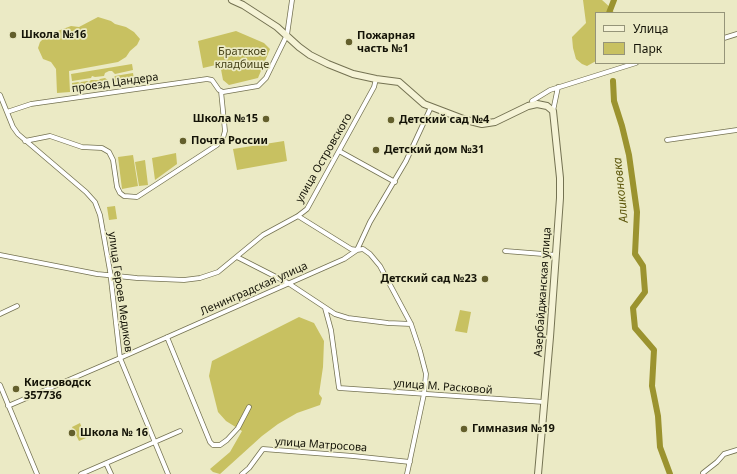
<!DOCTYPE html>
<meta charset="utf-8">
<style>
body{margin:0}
#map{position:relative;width:737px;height:474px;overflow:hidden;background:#ebeac5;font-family:"Noto Sans",sans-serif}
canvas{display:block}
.legend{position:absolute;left:595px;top:12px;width:130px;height:52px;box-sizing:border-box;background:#ebeac5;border:1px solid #959479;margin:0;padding:5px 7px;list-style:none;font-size:12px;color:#141307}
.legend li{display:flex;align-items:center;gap:8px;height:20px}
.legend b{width:20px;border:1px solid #959479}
</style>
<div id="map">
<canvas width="737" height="474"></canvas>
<ul class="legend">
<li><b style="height:5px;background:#f5f3d6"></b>Улица</li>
<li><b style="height:11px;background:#c8c161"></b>Парк</li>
</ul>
</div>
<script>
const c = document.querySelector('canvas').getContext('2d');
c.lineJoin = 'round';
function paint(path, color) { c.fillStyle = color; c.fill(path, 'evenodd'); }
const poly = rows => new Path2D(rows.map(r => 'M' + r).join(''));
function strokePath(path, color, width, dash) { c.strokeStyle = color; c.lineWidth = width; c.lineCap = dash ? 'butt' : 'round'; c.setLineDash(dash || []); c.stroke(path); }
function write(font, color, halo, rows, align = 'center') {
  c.font = font + ' "Noto Sans",sans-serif'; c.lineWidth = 3.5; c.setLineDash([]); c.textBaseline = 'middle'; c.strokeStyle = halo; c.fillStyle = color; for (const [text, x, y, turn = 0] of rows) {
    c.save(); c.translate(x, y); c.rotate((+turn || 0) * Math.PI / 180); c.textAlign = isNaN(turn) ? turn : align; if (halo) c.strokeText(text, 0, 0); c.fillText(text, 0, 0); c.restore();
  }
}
paint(poly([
 [583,0,602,0,612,9,614,13,596,13,596,61,587,66,582,64,576,59,573,48,572,37,586,23],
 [98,17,111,21,115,24,126,27,134,32,140,39,137,45,130,51,126,57,118,62,69,71,70,92,57,93,56,69,51,62,43,59,38,48,40,42,47,35,71,26,79,27],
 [236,31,264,43,270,49,258,78,229,85,223,80,220,64,203,68,198,41],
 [132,64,133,70,115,74,112,71,109,71,105,73,104,76,95,77,92,76,91,78,72,81,71,74],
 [133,73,134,79,112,83,112,80,115,76],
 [105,78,109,81,110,84,72,90,72,83,78,82,80,83,81,82,87,81,89,82,91,80,99,80,100,79],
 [284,141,287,161,237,170,233,149],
 [176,153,177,164,155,180,152,158],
 [133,155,138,186,122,189,118,157],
 [145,160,148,185,139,186,135,162],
 [115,206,117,219,109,220,107,207],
 [460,310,471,312,467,333,455,331],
 [299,317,314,323,324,341,323,367,319,394,322,398,320,405,297,413,278,424,262,436,220,474,213,472,210,469,230,452,242,431,226,421,218,412,209,376,212,361],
 [80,423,86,438,79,441,72,427]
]), '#c8c161');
strokePath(poly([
 [609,13,614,0],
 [613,81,614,101,622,126,629,155,637,212,635,254,643,266,645,292,633,308,635,328,654,350,652,386,658,416,660,447,670,474]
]), '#9b932f', 6);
const minor = poly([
 [724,38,737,34],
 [0,95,13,127,18,134,86,192,95,202,100,215,110,271,120,358,168,474],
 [533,105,532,101,550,90,636,63],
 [553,111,558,87],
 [7,112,31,104,207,79,212,80,219,90,223,92,258,86,266,78,287,35,292,0],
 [667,140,737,130],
 [25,141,50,136,82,147,102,148,109,152,113,160,117,187,120,193,124,196,137,197,217,145,223,138,225,131,221,91],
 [339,151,395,182],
 [298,216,351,249,357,250,363,249,370,254,380,266,411,324,420,351,426,374,424,394,407,474],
 [505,251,556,255],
 [0,255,97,274,137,278,184,280,200,278,218,272,263,235,298,216,307,209,374,87,376,79],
 [237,257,288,283,335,314,348,318,388,323,411,324],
 [325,308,331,330,339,388,544,402],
 [0,314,17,306],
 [167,337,210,442,213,445,220,445,227,440,238,428,249,407],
 [0,385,37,474],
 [8,406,120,358,344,259,357,250,370,222,406,161,431,107],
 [106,463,111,474],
 [703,473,717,462,724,454,737,450],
 [81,474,180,431],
 [242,474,249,468,263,449,353,456,410,462]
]);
const secondary = poly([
 [232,0,243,5,277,27,299,47,310,55,328,64,353,74,376,79,399,82,424,104,466,120,482,124,495,122,528,106,537,104,547,106,553,111,560,178,560,198,550,337,538,474]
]);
strokePath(minor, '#747252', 5.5);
strokePath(secondary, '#747252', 8);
strokePath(minor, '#fff', 4);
strokePath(secondary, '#f5f3d6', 6);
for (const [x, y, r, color] of [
 [13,35,4,"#635f2c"],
 [349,42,4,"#635f2c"],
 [266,119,4,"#635f2c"],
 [391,120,4,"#635f2c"],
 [183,141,4,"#635f2c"],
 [376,150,4,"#635f2c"],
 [485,279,4,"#635f2c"],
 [16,389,4,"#635f2c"],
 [464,429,4,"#635f2c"],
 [72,433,4,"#635f2c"]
]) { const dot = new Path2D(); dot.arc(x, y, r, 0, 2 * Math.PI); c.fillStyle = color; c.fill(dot); strokePath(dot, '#ebeac5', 1.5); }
write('bold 11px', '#141307', '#ebeac5', [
 ["Школа №16",21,35],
 ["Пожарная",357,36],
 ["часть №1",357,49],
 ["Школа №15",258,119,"right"],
 ["Детский сад №4",399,120],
 ["Почта России",191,141],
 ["Детский дом №31",384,150],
 ["Детский сад №23",477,279,"right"],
 ["Кисловодск",24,383],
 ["357736",24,396],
 ["Гимназия №19",472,429],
 ["Школа № 16",80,433]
], 'left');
write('11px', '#464219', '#ebeac5', [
 ["Братское",242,52],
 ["кладбище",242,65]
]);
write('11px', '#141307', '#ebeac5', [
 ["проезд Цандера",115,83,-8],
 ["улица Островского",324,158,-60],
 ["Ленинградская улица",254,289,-24],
 ["улица Героев Медиков",120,292,82],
 ["Азербайджанская улица",543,292,-86],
 ["улица М. Расковой",443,387,4],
 ["улица Матросова",321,445,4]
]);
write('italic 12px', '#5c560a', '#ebeac5', [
 ["Аликоновка",621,190,-96]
]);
</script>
